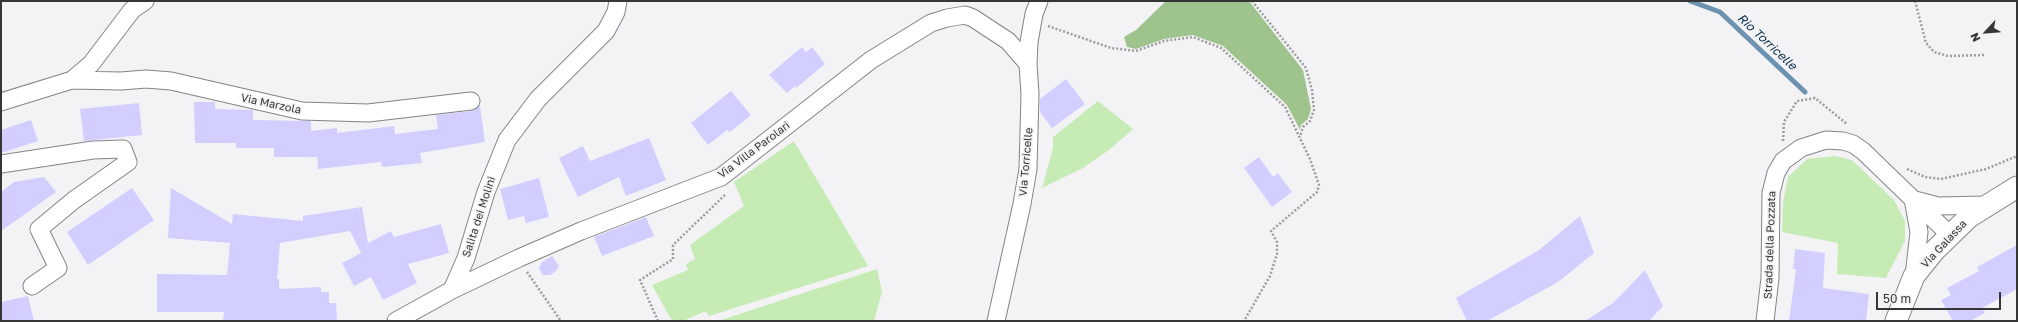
<!DOCTYPE html>
<style>
body{margin:0}
#map{position:relative;width:2018px;height:322px;overflow:hidden;background:#f3f3f6;font-family:"Golos Text",sans-serif}
canvas{display:block}
.frame{position:absolute;inset:0;border:2px solid #363637;pointer-events:none}
.north{position:absolute;left:1966px;top:12px;width:40px;height:40px;-webkit-text-stroke:3px #f3f3f6;paint-order:stroke;rotate:244deg;font-size:11px;font-weight:700;line-height:16px;text-align:center;color:#363637}
.north::after{content:'';display:block;margin:auto;width:14px;height:18px;background:#363637;clip-path:polygon(50% 0,100% 100%,50% 72%,0 100%)}
.scale{position:absolute;left:1876px;top:292px;width:125px;height:18px;box-sizing:border-box;border:2px solid #363637;border-top:0;padding-left:5px;font-size:12px;line-height:14px;white-space:nowrap;color:#363637;-webkit-text-stroke:3px #f3f3f6;paint-order:stroke}
</style>
<div id="map">
<canvas width="2018" height="322"></canvas>
<div class="frame"></div>
<div class="north">N</div>
<div class="scale">50 m</div>
</div>
<script>
const c = document.querySelector('canvas').getContext('2d');
c.lineJoin = 'round';
function paint(path, color) { c.fillStyle = color; c.fill(path, 'evenodd'); }
const poly = rows => new Path2D(rows.map(r => 'M' + r).join(''));
function strokePath(path, color, width, dash) { c.strokeStyle = color; c.lineWidth = width; c.lineCap = dash ? 'butt' : 'round'; c.setLineDash(dash || []); c.stroke(path); }
function write(font, color, halo, rows, align = 'center') {
  c.font = font + ' "Golos Text",sans-serif'; c.lineWidth = 3.5; c.setLineDash([]); c.textBaseline = 'middle'; c.strokeStyle = halo; c.fillStyle = color; for (const [text, x, y, turn = 0] of rows) {
    c.save(); c.translate(x, y); c.rotate((+turn || 0) * Math.PI / 180); c.textAlign = isNaN(turn) ? turn : align; if (halo) c.strokeText(text, 0, 0); c.fillText(text, 0, 0); c.restore();
  }
}
paint(poly([
 [1098,101,1133,129,1109,150,1083,168,1042,188,1053,148,1053,137],
 [794,141,868,266,709,316,706,311,683,321,672,321,652,285,688,270,686,264,695,259,690,245,744,206,734,182],
 [1835,156,1852,160,1894,200,1905,221,1905,241,1886,278,1837,274,1838,243,1782,232,1783,202,1788,177,1807,159],
 [877,269,882,292,874,321,718,321]
]), '#c7ebb4');
paint(poly([
 [1166,1,1249,1,1303,70,1311,109,1308,119,1301,125,1300,130,1287,105,1223,46,1193,35,1164,39,1136,49,1127,47,1124,37,1136,30]
]), '#9fc38d');
strokePath(poly([
 [1690,1,1720,12,1805,92]
]), '#6d92b0', 5);
paint(poly([
 [802,47,806,52,812,47,825,64,796,88,795,86,787,93,769,75],
 [1066,79,1085,104,1052,128,1040,112,1040,99],
 [731,91,751,115,730,132,727,130,708,145,691,123],
 [194,102,215,102,215,109,253,110,253,120,311,121,311,131,337,128,337,133,394,126,395,134,438,129,436,115,472,111,480,106,485,142,420,153,422,163,382,167,381,162,318,169,317,157,274,157,274,148,236,148,236,143,195,143],
 [139,103,142,135,84,141,80,109],
 [31,120,38,141,1,153,1,130],
 [649,138,666,180,626,196,619,177,578,197,559,158,583,146,590,161],
 [1259,157,1273,177,1278,173,1292,192,1272,207,1244,168],
 [44,177,56,192,1,231,1,192,14,182],
 [539,178,549,217,526,223,524,216,508,220,500,189],
 [132,188,154,220,88,265,67,232],
 [171,188,232,224,233,214,303,221,303,216,362,207,368,243,391,231,394,237,441,224,449,253,408,264,417,283,383,300,371,277,354,286,342,263,361,253,350,231,280,243,277,279,279,279,279,289,321,287,321,292,329,292,329,303,336,303,337,321,223,321,224,312,157,312,157,274,227,275,230,243,168,238],
 [1580,216,1594,253,1558,282,1487,321,1467,321,1456,298,1539,250],
 [646,217,654,236,602,256,594,237],
 [2017,245,2017,289,1982,308,1985,313,1970,321,1953,321,1941,300,1951,295,1947,288,1979,271,1977,267],
 [1795,249,1825,253,1823,288,1869,294,1866,321,1789,321,1796,269,1793,269],
 [552,256,559,266,556,271,550,275,543,275,539,268,542,262],
 [1645,270,1663,306,1649,321,1585,321,1613,303],
 [28,296,34,321,1,321,1,302]
]), '#d2ceff');
const minor = poly([
 [72,80,121,81,146,79,171,81,302,111,368,113,471,101],
 [1,102,72,80,91,64,132,10,145,1],
 [1,164,93,150,123,149,128,162,74,200,39,229,58,268,32,286],
 [1913,199,1919,232,1914,276],
 [1915,200,1938,206,1988,205],
 [452,290,466,258,486,192,507,140,538,99,606,31,616,12,618,1],
 [396,321,452,290,519,258,581,231,721,177,871,60,931,23,947,18,965,15,973,18,1008,41,1028,64],
 [996,321,1022,204,1028,169,1030,94,1028,64,1029,42,1034,14,1039,1],
 [1765,321,1770,278,1771,193,1776,173,1783,161,1801,148,1826,140,1843,141,1853,144,1863,151,1950,235]
]);
const major = poly([
 [1896,321,1914,276,1934,251,1969,217,2017,187]
]);
strokePath(minor, '#848487', 19);
strokePath(major, '#848487', 23);
strokePath(poly([
 [1252,1,1306,68,1312,90,1314,110,1310,121,1303,127,1300,137],
 [1915,1,1926,43,1934,52,1948,56,1985,55],
 [1048,26,1111,48,1136,51,1164,41,1193,37,1221,48,1285,107,1310,159,1319,185,1317,192,1271,231,1277,242,1277,254,1270,276,1244,321],
 [1783,141,1784,122,1797,101,1815,98,1847,124],
 [1907,169,1925,177,1941,179,1986,169,2017,156],
 [527,272,561,321],
 [658,321,640,280,673,259,673,245,726,194]
]), '#9c9c9e', 2.5, [2, 2]);
strokePath(minor, '#fff', 17);
strokePath(major, '#fff', 21);
write('11px', '#363637', '#f3f3f6', [
 ["Via Marzola",271,104,12],
 ["Via Villa Parolari",754,150,-37],
 ["Via Torricelle",1026,162,-85],
 ["Salita dei Molini",479,217,-72],
 ["Via Galassa",1944,244,-47],
 ["Strada della Pozzata",1770,245,-88]
]);
write('italic 12px', '#032e4a', '#f3f3f6', [
 ["Rio Torricelle",1767,42,43]
]);
</script>
